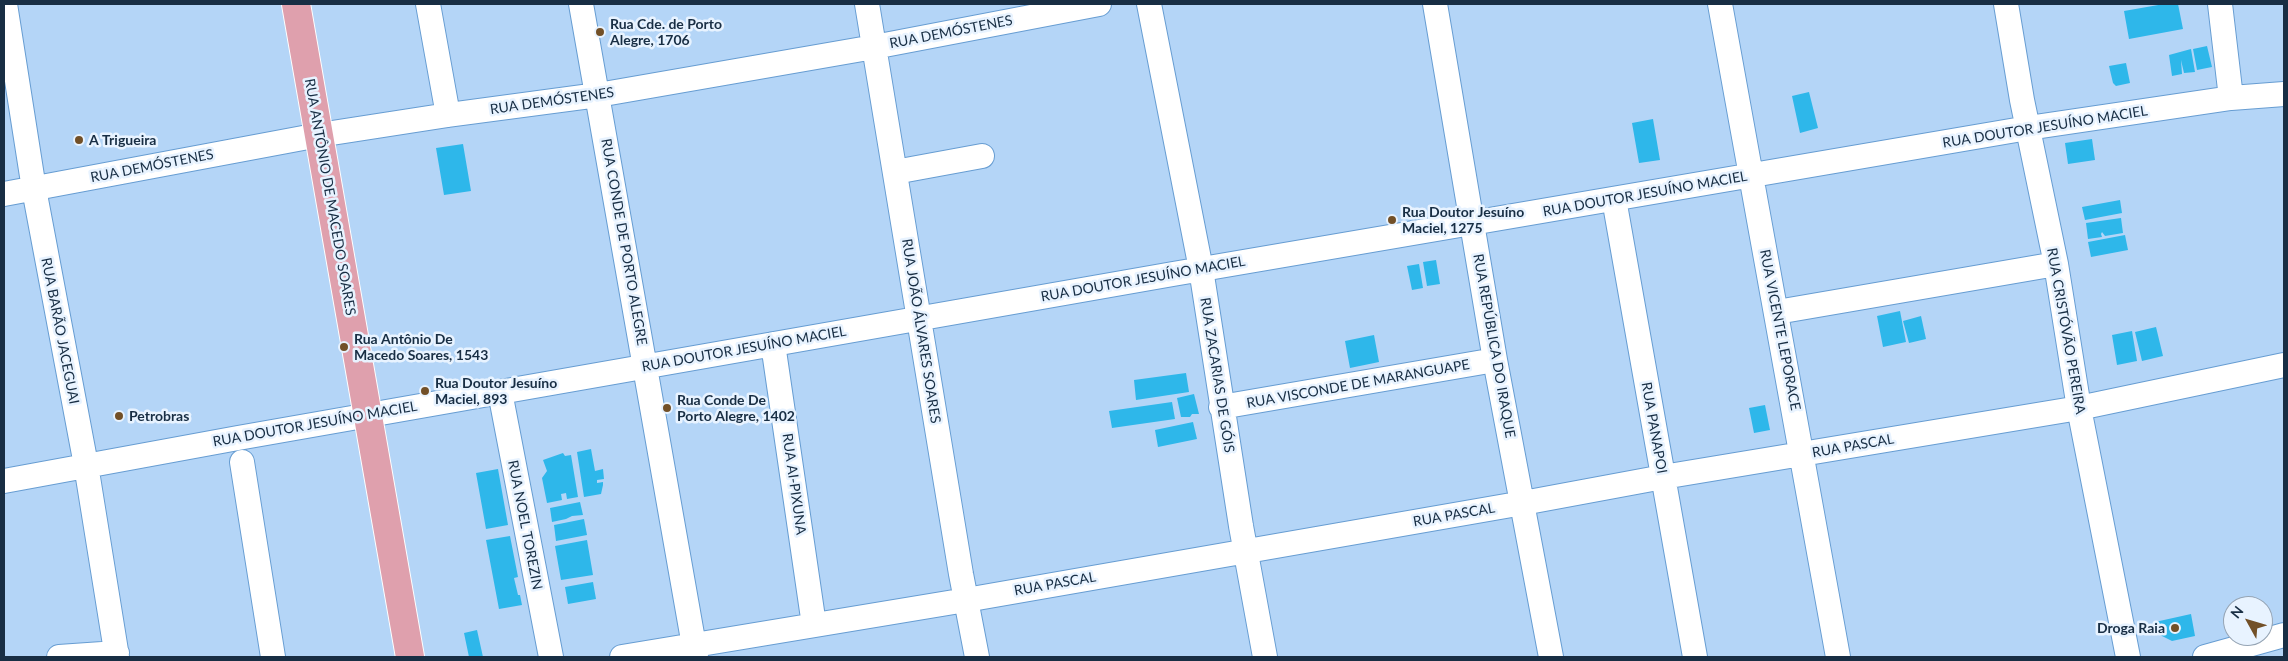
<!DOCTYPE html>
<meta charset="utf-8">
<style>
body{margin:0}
#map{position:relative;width:2288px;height:661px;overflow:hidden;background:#b4d5f7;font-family:Lato,sans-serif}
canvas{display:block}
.frame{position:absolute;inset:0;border:5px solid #182e44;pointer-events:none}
.north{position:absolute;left:2223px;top:596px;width:50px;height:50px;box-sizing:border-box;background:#e8f3ff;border:1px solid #95a4b4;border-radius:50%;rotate:309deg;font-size:14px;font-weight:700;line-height:20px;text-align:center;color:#182e44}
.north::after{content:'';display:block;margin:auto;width:18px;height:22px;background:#725028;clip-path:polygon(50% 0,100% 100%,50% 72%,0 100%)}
</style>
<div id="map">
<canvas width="2288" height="661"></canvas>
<div class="frame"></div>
<div class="north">N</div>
</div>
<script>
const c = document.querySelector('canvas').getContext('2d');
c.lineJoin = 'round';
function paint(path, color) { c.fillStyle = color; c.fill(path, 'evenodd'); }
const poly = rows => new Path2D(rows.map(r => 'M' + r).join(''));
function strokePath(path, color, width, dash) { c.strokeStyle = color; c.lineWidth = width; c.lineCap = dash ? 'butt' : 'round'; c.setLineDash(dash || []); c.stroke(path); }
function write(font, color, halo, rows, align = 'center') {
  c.font = font + ' Lato,sans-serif'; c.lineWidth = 5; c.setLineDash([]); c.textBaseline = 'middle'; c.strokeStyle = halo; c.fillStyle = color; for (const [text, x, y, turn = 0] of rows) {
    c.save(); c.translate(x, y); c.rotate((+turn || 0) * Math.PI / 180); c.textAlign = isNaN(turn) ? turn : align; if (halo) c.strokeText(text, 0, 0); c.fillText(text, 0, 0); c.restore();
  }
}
paint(poly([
 [2164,4,2178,4,2183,29,2129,39,2124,11],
 [2207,46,2212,67,2197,70,2193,49],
 [2191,49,2195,72,2184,73,2181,60,2182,74,2172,76,2169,55],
 [2126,63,2130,83,2116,86,2113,83,2109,66],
 [1809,92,1818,128,1800,133,1792,96],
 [1653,119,1660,160,1639,163,1632,123],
 [2092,139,2095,160,2068,164,2065,143],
 [463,144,471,191,444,195,436,148],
 [2120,200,2122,213,2085,220,2082,207],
 [2121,218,2123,233,2105,236,2102,232,2101,234,2102,237,2088,239,2086,223],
 [2125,235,2128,250,2091,257,2088,242],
 [1436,260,1440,284,1427,286,1423,262],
 [1419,264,1423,288,1412,290,1407,266],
 [1900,311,1906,342,1883,347,1877,316],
 [1921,316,1926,339,1909,343,1903,321],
 [2156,327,2163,356,2142,361,2135,332],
 [2132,331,2137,361,2117,365,2112,335],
 [1374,335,1379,362,1350,368,1345,341],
 [1186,373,1189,392,1136,400,1134,380],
 [1194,394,1199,414,1192,414,1190,417,1181,417,1177,398],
 [1172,402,1175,419,1112,428,1109,411],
 [1765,405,1770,430,1754,433,1749,408],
 [1193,422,1197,439,1158,447,1155,430],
 [591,449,595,471,603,469,604,479,597,480,597,483,603,482,603,485,601,494,584,497,577,452],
 [563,453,565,456,571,455,578,497,567,499,566,493,561,494,562,500,547,503,542,478,547,471,543,460],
 [498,469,508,525,486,529,476,473],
 [580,502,583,515,572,516,566,519,552,522,550,508],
 [584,519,587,535,556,541,554,525],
 [510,536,518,577,514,578,518,595,520,595,522,605,499,609,486,540],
 [587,540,593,575,561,580,555,546],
 [593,582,596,599,568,604,565,587],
 [2191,614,2195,636,2172,641,2158,634,2155,622],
 [477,630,483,657,469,657,464,633]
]), '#2eb7ea');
const minor = poly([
 [5,4,34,189,86,465,117,657],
 [428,4,448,115],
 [581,4,696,657],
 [867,4,961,574,977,657],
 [1149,4,1201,269,1241,526,1265,657],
 [1435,4,1495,360,1551,657],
 [1720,4,1838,657],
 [2006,4,2022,100,2056,264,2079,408,2128,657],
 [2220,4,2231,98],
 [895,172,982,156],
 [4,194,319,135,448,115,598,95,874,47,1099,4],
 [1614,199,1695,657],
 [1777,312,2056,264],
 [773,344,814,625],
 [500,392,551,657],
 [1221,407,1495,360],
 [242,462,273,657],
 [4,481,238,438,1173,274,2028,128,2231,98,2284,94],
 [59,657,117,653],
 [622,657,966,600,1523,503,1663,477,2079,408,2284,365],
 [2205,657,2284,635]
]);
const major = poly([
 [296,4,410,657]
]);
strokePath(minor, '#679dd2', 26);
strokePath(major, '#fff', 30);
strokePath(minor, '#fff', 24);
strokePath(major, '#dfa0ad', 28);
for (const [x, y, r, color] of [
 [600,32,5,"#725028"],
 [79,140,5,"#725028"],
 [1392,220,5,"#725028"],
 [344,347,5,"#725028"],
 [425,391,5,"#725028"],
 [667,408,5,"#725028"],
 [119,416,5,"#725028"],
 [2175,628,5,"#725028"]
]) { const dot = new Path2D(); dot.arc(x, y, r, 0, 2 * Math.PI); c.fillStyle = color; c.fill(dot); strokePath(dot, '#e8f3ff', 2); }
write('bold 14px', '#182e44', '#e8f3ff', [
 ["Rua Cde. de Porto",610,24],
 ["Alegre, 1706",610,40],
 ["A Trigueira",89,140],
 ["Rua Doutor Jesuíno",1402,212],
 ["Maciel, 1275",1402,228],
 ["Rua Antônio De",354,339],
 ["Macedo Soares, 1543",354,355],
 ["Rua Doutor Jesuíno",435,383],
 ["Maciel, 893",435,399],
 ["Rua Conde De",677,400],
 ["Porto Alegre, 1402",677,416],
 ["Petrobras",129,416],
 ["Droga Raia",2165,628,"right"]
], 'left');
write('14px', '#182e44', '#e8f3ff', [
 ["RUA DEMÓSTENES",951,32,-11],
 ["RUA DEMÓSTENES",552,101,-8],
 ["RUA DOUTOR JESUÍNO MACIEL",2045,127,-9],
 ["RUA DEMÓSTENES",152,166,-11],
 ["RUA DOUTOR JESUÍNO MACIEL",1645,194,-10],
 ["RUA ANTÔNIO DE MACEDO SOARES",330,197,80],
 ["RUA CONDE DE PORTO ALEGRE",624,242,80],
 ["RUA DOUTOR JESUÍNO MACIEL",1143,279,-10],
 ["RUA VICENTE LEPORACE",1780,330,79],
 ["RUA BARÃO JACEGUAI",60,331,79],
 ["RUA JOÃO ÁLVARES SOARES",921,331,81],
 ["RUA CRISTÓVÃO PEREIRA",2066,331,80],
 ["RUA REPÚBLICA DO IRAQUE",1494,346,80],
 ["RUA DOUTOR JESUÍNO MACIEL",744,349,-10],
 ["RUA ZACARIAS DE GÓIS",1217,375,81],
 ["RUA VISCONDE DE MARANGUAPE",1358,384,-10],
 ["RUA DOUTOR JESUÍNO MACIEL",315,424,-10],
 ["RUA PANAPOI",1654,428,80],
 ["RUA PASCAL",1853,446,-10],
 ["RUA AI-PIXUNA",794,484,82],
 ["RUA PASCAL",1454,515,-10],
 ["RUA NOEL TOREZIN",525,525,79],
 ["RUA PASCAL",1055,584,-10]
]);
</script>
